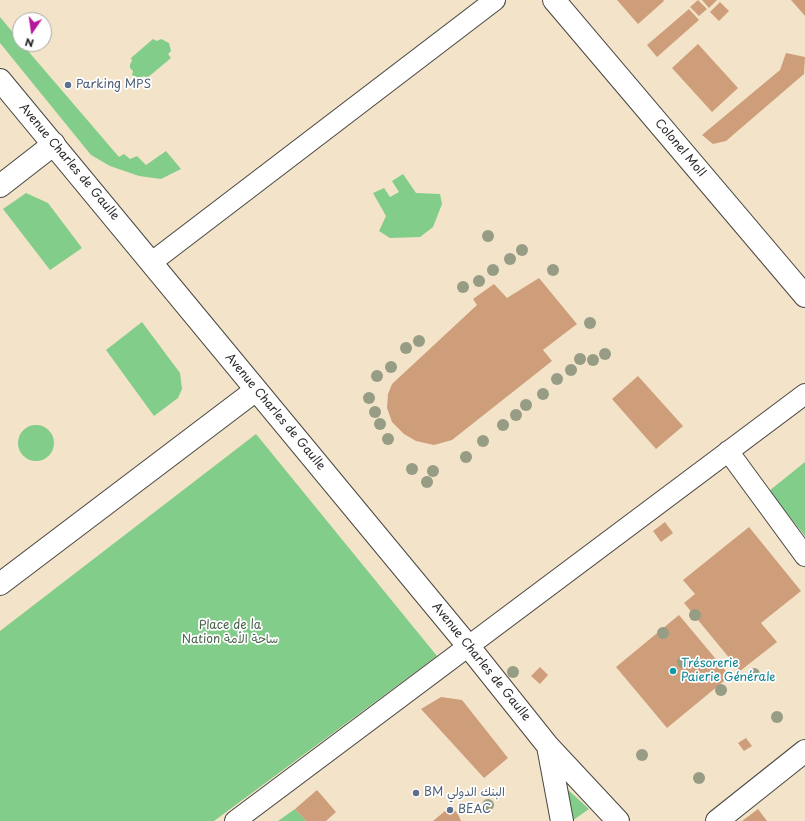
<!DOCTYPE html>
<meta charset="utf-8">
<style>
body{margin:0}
#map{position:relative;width:805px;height:821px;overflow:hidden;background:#f3e3c8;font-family:"Playpen Sans",sans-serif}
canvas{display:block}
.north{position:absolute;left:12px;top:12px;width:40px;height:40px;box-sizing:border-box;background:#fff;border:1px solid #aaa;border-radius:50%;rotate:193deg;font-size:11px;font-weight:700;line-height:16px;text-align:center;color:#2b2b2b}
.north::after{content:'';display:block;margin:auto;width:14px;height:18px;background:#b5179e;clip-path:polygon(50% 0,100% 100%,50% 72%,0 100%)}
</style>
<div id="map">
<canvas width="805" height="821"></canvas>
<div class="north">N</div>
</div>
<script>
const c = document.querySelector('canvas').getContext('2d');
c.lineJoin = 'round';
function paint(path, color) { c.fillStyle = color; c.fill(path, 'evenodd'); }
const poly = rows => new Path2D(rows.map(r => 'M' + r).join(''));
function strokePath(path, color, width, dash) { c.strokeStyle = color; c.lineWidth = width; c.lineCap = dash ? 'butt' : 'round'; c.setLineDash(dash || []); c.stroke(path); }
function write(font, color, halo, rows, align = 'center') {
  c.font = font + ' "Playpen Sans","Playpen Sans Arabic",sans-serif'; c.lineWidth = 3.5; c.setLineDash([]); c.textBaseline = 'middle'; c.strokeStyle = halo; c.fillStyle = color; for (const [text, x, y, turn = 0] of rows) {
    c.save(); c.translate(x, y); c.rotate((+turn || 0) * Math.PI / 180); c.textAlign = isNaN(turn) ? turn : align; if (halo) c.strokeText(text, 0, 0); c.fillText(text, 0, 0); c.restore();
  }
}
paint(poly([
 [0,17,20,41,20,44,22,44,119,157,124,154,130,159,137,156,146,165,166,151,181,169,161,179,139,176,110,166,91,155,0,43],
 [153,39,157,41,161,39,169,43,171,51,168,54,171,58,147,78,144,76,139,78,132,75,133,71,130,68,130,64,132,61,131,58],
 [403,174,416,193,440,194,442,204,433,227,420,237,390,238,379,231,386,216,373,193,384,188,390,197,399,192,392,181],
 [26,193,48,203,82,248,50,270,3,209],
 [142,322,180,373,182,389,178,398,154,416,106,350],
 '18 443a18 18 0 1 1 36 0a18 18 0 1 1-36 0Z',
 [256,434,437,656,214,821,0,821,0,631],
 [805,462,805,536,769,491],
 [565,787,589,809,572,821],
 [295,809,306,821,278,821]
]), '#82cd8a');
paint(poly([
 [617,0,663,0,664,1,638,24],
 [698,0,707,9,699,16,690,7],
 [702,0,717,0,709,8],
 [791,0,805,0,805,16],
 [720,2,729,11,719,21,710,12],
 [689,9,699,20,657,57,647,45],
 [698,44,738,88,712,112,672,68],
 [786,53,805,57,804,74,726,141,713,144,702,135,780,70],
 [539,278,577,324,543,350,552,361,452,440,434,445,416,441,404,434,392,422,387,408,388,394,392,384,477,305,473,299,494,284,507,298],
 [638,376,683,426,656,449,612,399],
 [665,522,673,533,661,542,653,531],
 [749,527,801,591,761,623,777,642,740,671,684,603,695,594,683,580],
 [679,615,730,676,667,728,616,667],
 [540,667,548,675,540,684,531,676],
 [441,697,462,700,508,758,484,778,421,709],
 [746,738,752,746,744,751,738,743],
 [317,790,336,812,326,821,306,821,295,809],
 [451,806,458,814,461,821,433,821],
 [758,809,767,821,742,821]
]), '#ce9e7b');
const street = poly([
 [152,262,495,0],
 [728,451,805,556],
 [235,821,805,394]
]);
const secondary = poly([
 [0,186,54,144],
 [0,584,256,390],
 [717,821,805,751]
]);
const primary = poly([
 [554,0,805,296],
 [0,80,469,647,548,746,618,821],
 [548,746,562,821]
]);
strokePath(street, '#494743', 22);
strokePath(secondary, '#494743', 24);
strokePath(primary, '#494743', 24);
strokePath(street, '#fff', 20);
strokePath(secondary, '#fff', 22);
strokePath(primary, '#fff', 22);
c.fillStyle = '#969d84';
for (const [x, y] of [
 [488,236],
 [522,250],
 [510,259],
 [493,270],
 [553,270],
 [479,281],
 [463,287],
 [590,323],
 [419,341],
 [406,348],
 [605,354],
 [580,359],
 [593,360],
 [391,367],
 [571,370],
 [377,376],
 [557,379],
 [543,394],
 [369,398],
 [526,405],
 [375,412],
 [516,415],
 [380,424],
 [503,425],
 [388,439],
 [483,441],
 [466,457],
 [412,469],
 [433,471],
 [427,482],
 [695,615],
 [663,633],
 [683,662],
 [513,672],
 [754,674],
 [721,690],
 [777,717],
 [642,755],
 [699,778],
 [488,805]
]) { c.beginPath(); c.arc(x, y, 6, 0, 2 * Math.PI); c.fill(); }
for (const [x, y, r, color] of [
 [68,85,4,"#5c6f8a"],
 [673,671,4,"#0f9aa8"],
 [416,793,4,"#5c6f8a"],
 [450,810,4,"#5c6f8a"]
]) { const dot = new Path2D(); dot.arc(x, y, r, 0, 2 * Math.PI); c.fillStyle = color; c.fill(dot); strokePath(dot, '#fff', 1.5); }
write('12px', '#4e5e75', '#fff', [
 ["Parking MPS",76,85],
 ["BM البنك الدولي",424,793],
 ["BEAC",458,810]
], 'left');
write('12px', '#2b2b2b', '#fff', [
 ["Colonel Moll",680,148,50],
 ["Avenue Charles de Gaulle",69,162,50],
 ["Avenue Charles de Gaulle",275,412,50],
 ["Avenue Charles de Gaulle",481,662,51]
]);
write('12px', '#49644c', '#fff', [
 ["Place de la",230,626],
 ["Nation ساحة الأمة",230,640]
]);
write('12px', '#0d838f', '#fff', [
 ["Trésorerie",681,664],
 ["Paierie Générale",681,678]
], 'left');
</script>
